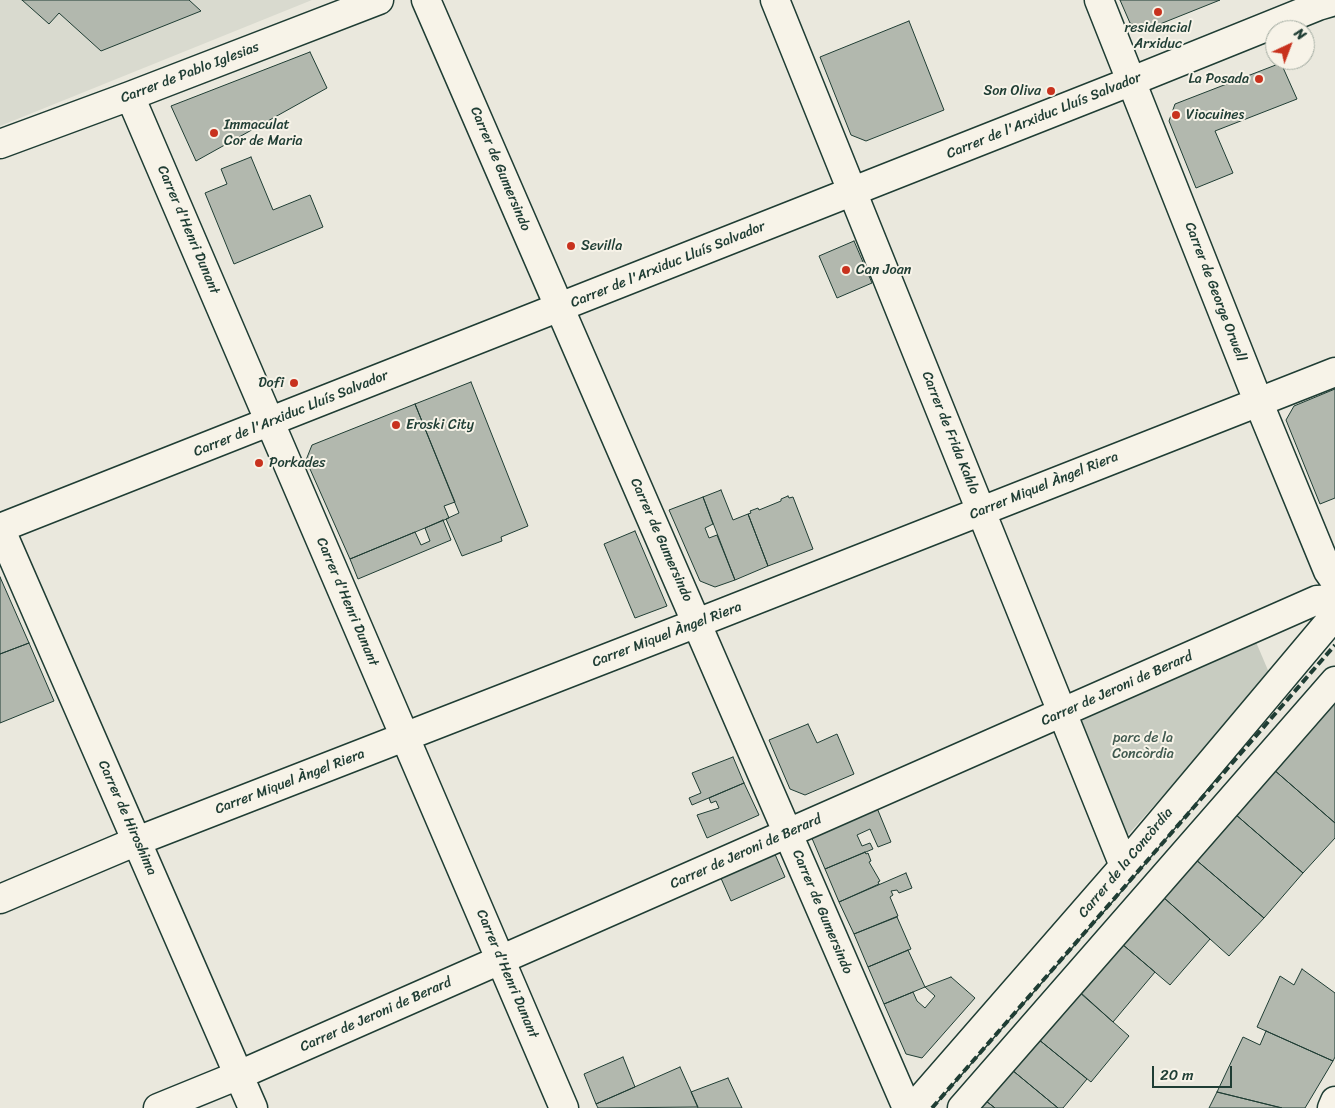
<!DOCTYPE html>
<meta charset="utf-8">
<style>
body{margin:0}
#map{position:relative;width:1335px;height:1108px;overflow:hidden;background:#eae8dd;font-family:Sriracha,sans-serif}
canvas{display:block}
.north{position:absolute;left:1265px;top:20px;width:50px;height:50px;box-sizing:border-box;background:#f7f3e8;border:1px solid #a1aaa0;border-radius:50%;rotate:43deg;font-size:14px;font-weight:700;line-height:20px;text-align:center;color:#1f3d34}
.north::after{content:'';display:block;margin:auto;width:18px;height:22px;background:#c8321e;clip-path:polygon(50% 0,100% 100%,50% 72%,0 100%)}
.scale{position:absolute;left:1152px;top:1066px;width:80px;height:22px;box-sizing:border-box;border:2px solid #1f3d34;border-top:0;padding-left:6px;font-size:15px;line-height:18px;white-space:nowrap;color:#1f3d34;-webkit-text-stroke:4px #f7f3e8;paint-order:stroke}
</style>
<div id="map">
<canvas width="1335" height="1108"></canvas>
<div class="north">N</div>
<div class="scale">20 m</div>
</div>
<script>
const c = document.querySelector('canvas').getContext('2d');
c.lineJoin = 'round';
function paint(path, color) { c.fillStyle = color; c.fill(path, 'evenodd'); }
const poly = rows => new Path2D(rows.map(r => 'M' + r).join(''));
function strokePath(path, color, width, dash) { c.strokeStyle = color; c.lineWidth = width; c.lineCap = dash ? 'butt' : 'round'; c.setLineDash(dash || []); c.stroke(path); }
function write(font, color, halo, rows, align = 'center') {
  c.font = font + ' Sriracha,sans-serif'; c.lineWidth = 4; c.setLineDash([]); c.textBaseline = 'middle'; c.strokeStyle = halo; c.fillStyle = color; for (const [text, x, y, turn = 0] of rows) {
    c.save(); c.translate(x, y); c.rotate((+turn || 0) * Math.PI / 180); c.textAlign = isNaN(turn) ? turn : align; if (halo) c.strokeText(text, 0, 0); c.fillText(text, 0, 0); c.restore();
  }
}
paint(poly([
 [0,0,312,0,0,126]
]), '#d9dacf');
paint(poly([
 [1256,642,1270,675,1127,836,1081,721]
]), '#c8ccc1');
const building = poly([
 [22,0,189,0,201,11,101,51,59,13,49,24,22,0],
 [1120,0,1220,0,1145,30,1130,23,1120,0],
 [909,21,944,110,866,141,851,135,820,57,909,21],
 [310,52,327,88,196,161,171,106,310,52],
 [1281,63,1297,99,1215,131,1233,173,1196,188,1169,121,1175,104,1281,63],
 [251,157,273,210,310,195,323,227,234,264,205,193,227,184,221,169,251,157],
 [854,241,872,283,837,298,819,256,854,241],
 [471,382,528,526,501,537,502,541,462,556,446,519,459,513,415,404,471,382],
 [1335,389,1335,498,1320,504,1286,420,1294,406,1335,389],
 [415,404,455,502,444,506,449,518,350,559,306,460,312,445,415,404],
 [721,490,733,520,748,514,768,566,735,580,703,497,721,490],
 [788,496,789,498,793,497,813,549,768,566,748,514,751,513,750,511,758,508,759,510,781,501,781,499,788,496],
 [703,497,713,524,705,528,709,538,717,535,735,580,715,587,700,581,669,510,703,497],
 [443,520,451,540,358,579,350,559,415,532,421,545,430,541,425,528,443,520],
 [635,531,667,606,635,618,604,544,635,531],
 [0,577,29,643,0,654,0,577],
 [29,643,54,701,0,723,0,654,29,643],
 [1335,695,1335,823,1273,769,1335,695],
 [808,724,817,743,837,734,854,774,805,795,790,789,769,740,808,724],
 [733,757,744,783,692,805,689,798,701,793,692,773,733,757],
 [1273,769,1335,823,1335,838,1303,873,1235,814,1273,769],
 [744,783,759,815,707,838,697,815,719,808,716,801,711,803,709,798,744,783],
 [877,808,891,842,878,847,870,829,857,835,862,846,870,843,873,849,825,869,811,836,877,808],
 [1235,814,1303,873,1264,918,1195,859,1235,814],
 [774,852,785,877,731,901,720,876,774,852],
 [865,852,866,854,868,853,871,861,869,862,880,881,878,882,879,884,839,902,825,869,865,852],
 [1195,859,1264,918,1229,956,1163,897,1195,859],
 [906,873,912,888,899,893,897,890,891,891,893,895,890,897,898,916,854,934,839,902,906,873],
 [1163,897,1210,939,1170,985,1122,944,1163,897],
 [897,917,911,949,868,967,854,934,897,917],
 [1122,944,1155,972,1113,1022,1080,992,1122,944],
 [908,950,925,987,884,1004,868,967,908,950],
 [1302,969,1335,993,1335,1057,1333,1061,1257,1027,1280,976,1294,985,1302,969],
 [951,977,975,998,922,1058,906,1054,884,1004,913,992,917,1001,925,1008,935,996,925,987,951,977],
 [1079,992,1129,1036,1091,1082,1038,1039,1079,992],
 [1266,1031,1333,1061,1305,1108,1282,1108,1217,1092,1243,1037,1260,1045,1266,1031],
 [1038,1039,1087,1079,1063,1108,1058,1108,1012,1070,1038,1039],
 [623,1057,635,1087,596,1104,584,1074,623,1057],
 [680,1067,698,1107,598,1108,596,1104,680,1067],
 [1012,1070,1058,1108,995,1108,986,1101,1012,1070],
 [728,1078,742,1108,698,1108,691,1092,728,1078],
 [1217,1092,1282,1108,1209,1108,1217,1092],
 [986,1101,995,1108,981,1108,986,1101]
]);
paint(building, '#b2b8ae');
strokePath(building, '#1f3d34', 1);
const street = poly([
 [426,0,907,1108],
 [775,0,1124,866],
 [1099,0,1258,401,1328,571,1335,581],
 [130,96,564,1108],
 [0,144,130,96,379,0],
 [0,528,253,1108],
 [0,899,137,841,697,623,1335,372],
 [158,1108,239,1075,1317,600,1335,599],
 [913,1108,1124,866,1335,615],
 [962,1108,1335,681],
 [1332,1108,1335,1101]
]);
const secondary = poly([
 [0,528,1132,81,1318,6,1335,1]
]);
strokePath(street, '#1f3d34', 31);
strokePath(secondary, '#1f3d34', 31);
strokePath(street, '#f7f3e8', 28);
strokePath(secondary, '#f7f3e8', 28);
strokePath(poly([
 [932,1108,1335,645]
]), '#1f3d34', 4, [8, 4]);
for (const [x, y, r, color] of [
 [1158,12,5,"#c8321e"],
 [1259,79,5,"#c8321e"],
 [1051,91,5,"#c8321e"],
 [1176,115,5,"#c8321e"],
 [214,133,5,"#c8321e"],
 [571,246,5,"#c8321e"],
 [846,270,5,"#c8321e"],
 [294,383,5,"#c8321e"],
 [396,425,5,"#c8321e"],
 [259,463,5,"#c8321e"]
]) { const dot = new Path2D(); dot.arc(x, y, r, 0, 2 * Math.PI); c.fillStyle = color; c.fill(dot); strokePath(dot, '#f7f3e8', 2); }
write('14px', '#1f3d34', '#f7f3e8', [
 ["residencial",1158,28,"center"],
 ["Arxiduc",1158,44,"center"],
 ["La Posada",1249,79,"right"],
 ["Son Oliva",1041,91,"right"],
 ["Viocuines",1186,115],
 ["Immaculat",224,125],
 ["Cor de Maria",224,141],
 ["Sevilla",581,246],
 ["Can Joan",856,270],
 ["Dofi",284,383,"right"],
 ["Eroski City",406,425],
 ["Porkades",269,463]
], 'left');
write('14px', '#1f3d34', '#f7f3e8', [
 ["Carrer de Pablo Iglesias",190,73,-21],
 ["Carrer de l'Arxiduc Lluís Salvador",1044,116,-22],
 ["Carrer de Gumersindo",500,169,67],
 ["Carrer d'Henri Dunant",188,230,67],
 ["Carrer de l'Arxiduc Lluís Salvador",668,265,-22],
 ["Carrer de George Orwell",1215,292,69],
 ["Carrer de l'Arxiduc Lluís Salvador",291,414,-22],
 ["Carrer de Frida Kahlo",950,433,68],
 ["Carrer Miquel Àngel Riera",1044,486,-22],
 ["Carrer de Gumersindo",661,540,66],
 ["Carrer d'Henri Dunant",347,602,67],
 ["Carrer Miquel Àngel Riera",667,635,-21],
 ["Carrer de Jeroni de Berard",1117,689,-24],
 ["Carrer Miquel Àngel Riera",290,782,-21],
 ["Carrer de Hiroshima",127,818,66],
 ["Carrer de Jeroni de Berard",746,852,-24],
 ["Carrer de la Concòrdia",1126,863,-50],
 ["Carrer de Gumersindo",822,912,67],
 ["Carrer d'Henri Dunant",507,974,67],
 ["Carrer de Jeroni de Berard",376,1015,-24]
]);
write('14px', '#415a50', '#f7f3e8', [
 ["parc de la",1143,738],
 ["Concòrdia",1143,754]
]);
</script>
